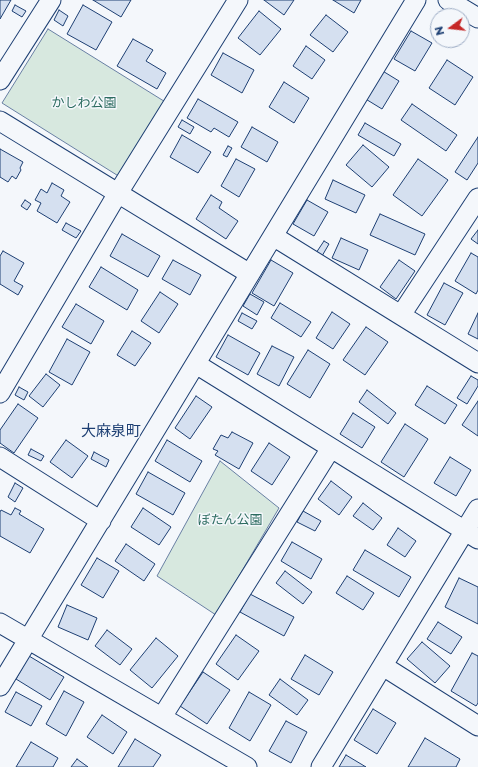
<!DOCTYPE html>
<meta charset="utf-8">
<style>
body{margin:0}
#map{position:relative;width:478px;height:767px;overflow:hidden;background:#f4f7fb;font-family:Montserrat,sans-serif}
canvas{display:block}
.north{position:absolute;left:430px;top:8px;width:40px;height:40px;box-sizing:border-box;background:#f4f7fb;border:1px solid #9eadc5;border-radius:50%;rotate:255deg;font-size:11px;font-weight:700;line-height:16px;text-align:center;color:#1d3f73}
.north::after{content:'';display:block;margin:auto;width:14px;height:18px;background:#c62828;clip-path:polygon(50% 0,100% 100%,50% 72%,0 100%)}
</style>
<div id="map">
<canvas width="478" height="767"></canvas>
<div class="north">N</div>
</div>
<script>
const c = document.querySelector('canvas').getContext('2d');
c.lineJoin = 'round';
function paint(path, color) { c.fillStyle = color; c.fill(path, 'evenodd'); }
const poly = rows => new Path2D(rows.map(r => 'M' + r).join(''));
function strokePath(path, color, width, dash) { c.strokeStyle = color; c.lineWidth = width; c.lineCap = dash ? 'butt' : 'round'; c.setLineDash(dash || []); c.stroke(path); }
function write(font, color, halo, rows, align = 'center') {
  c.font = font + ' Montserrat,"Noto Sans JP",sans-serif'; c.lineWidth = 3; c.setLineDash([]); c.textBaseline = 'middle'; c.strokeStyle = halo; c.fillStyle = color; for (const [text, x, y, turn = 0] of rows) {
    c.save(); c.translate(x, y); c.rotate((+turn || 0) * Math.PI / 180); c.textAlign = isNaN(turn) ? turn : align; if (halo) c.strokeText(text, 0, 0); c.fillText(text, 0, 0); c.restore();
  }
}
const green = poly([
 [48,29,167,103,120,177,2,103,48,29],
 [220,461,279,508,216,615,157,576,220,461]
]);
paint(green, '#d7e8df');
strokePath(green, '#687fa3', 1);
const building = poly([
 [0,0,11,0,0,19,0,0],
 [93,0,131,0,121,17,93,0],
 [264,0,294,0,284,15,264,0],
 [333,0,361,0,354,13,333,0],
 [15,5,26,11,22,17,12,11,15,5],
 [83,5,112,22,96,50,67,34,83,5],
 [59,10,68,16,63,26,54,20,59,10],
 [259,11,281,29,260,55,238,38,259,11],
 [326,15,348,32,333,52,310,35,326,15],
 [411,31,432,43,415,71,394,59,411,31],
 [133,39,153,50,146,61,166,73,157,89,117,66,133,39],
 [306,46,325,60,312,79,293,66,306,46],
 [223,53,254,70,242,93,211,75,223,53],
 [447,60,473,77,455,105,429,88,447,60],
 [381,70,399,81,382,109,364,98,381,70],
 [284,82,309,98,294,123,269,107,284,82],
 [198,99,238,122,229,137,214,128,211,132,187,118,198,99],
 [412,104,457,135,446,151,401,120,412,104],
 [182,120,194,127,190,134,178,127,182,120],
 [365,123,401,144,394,156,358,135,365,123],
 [252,127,278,142,267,162,241,147,252,127],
 [182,135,211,152,198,173,170,157,182,135],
 [478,137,478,163,467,180,455,172,478,137],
 [363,145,389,167,372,187,346,165,363,145],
 [228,146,232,148,227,157,223,155,228,146],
 [0,149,23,162,20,168,21,170,16,179,12,176,8,182,0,177,0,149],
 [236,159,255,169,239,197,221,186,236,159],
 [418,159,448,180,422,216,393,195,418,159],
 [333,180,365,195,356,213,325,199,333,180],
 [52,183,64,190,61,196,70,202,57,223,37,211,41,203,35,200,41,189,47,193,52,183],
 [211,195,222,202,219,208,238,221,226,239,196,219,211,195],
 [25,200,31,204,27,210,21,206,25,200],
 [307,200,328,212,314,236,293,224,307,200],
 [380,214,425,234,415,255,370,235,380,214],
 [66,223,81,231,76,238,62,230,66,223],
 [478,230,478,244,471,239,478,230],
 [122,234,160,256,148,277,110,256,122,234],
 [341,238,368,250,359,270,332,258,341,238],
 [324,241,329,244,322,256,316,253,324,241],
 [3,251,24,263,14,281,23,286,18,295,0,284,0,256,3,251],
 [471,253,478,257,478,290,476,294,455,281,471,253],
 [173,260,201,275,190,295,162,279,173,260],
 [271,260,293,273,274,306,252,293,271,260],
 [399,260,415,271,396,299,380,287,399,260],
 [101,267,138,290,127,310,89,287,101,267],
 [444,283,463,293,445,325,427,315,444,283],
 [160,292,178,304,159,333,141,321,160,292],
 [250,294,264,302,257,315,243,306,250,294],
 [280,303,311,322,301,337,271,318,280,303],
 [76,304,104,321,91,344,62,327,76,304],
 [332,312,350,324,333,349,316,338,332,312],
 [242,313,257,321,252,329,238,321,242,313],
 [478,313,478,339,468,334,478,313],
 [366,327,388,342,365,375,343,360,366,327],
 [132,331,151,343,135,366,117,355,132,331],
 [228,335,260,353,248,375,216,357,228,335],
 [67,339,90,352,72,385,49,372,67,339],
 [272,346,294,357,279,386,257,374,272,346],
 [308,350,330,364,310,398,287,384,308,350],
 [46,374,60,385,43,407,29,396,46,374],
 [471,376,478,380,478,386,467,404,457,398,471,376],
 [427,386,457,405,445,424,415,405,427,386],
 [19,387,28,392,24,400,15,395,19,387],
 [367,390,396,413,388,424,359,402,367,390],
 [196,396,212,407,190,439,175,428,196,396],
 [478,401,478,436,462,425,478,401],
 [18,404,38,418,14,453,0,443,0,430,18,404],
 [353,413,375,427,362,448,340,434,353,413],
 [405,424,428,439,404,477,381,462,405,424],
 [232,432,253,443,239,469,215,455,218,451,213,449,221,435,228,438,232,432],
 [66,440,88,456,72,478,50,462,66,440],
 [167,440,202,461,190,482,155,461,167,440],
 [269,443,290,457,272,485,251,471,269,443],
 [31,449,44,456,41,461,28,455,31,449],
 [94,452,109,460,106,467,91,459,94,452],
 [450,457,471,470,456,496,434,483,450,457],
 [148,472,185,493,173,515,136,494,148,472],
 [331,481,352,497,339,515,318,499,331,481],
 [15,483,23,488,15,502,8,497,15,483],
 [363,503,382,518,373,530,353,516,363,503],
 [15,508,21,511,19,514,44,529,30,553,0,536,0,512,1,510,11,515,15,508],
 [143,508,171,527,159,545,131,527,143,508],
 [303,511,321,521,315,531,297,522,303,511],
 [398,528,416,541,405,557,387,545,398,528],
 [292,542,322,559,311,579,281,561,292,542],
 [126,544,155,564,144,581,115,561,126,544],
 [365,550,411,577,399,597,353,570,365,550],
 [97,558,119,571,103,598,81,585,97,558],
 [285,571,312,592,303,604,276,583,285,571],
 [347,576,374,593,363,610,336,593,347,576],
 [459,578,478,587,478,624,445,607,459,578],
 [250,594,294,617,284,636,240,612,250,594],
 [67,605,97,618,88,640,58,627,67,605],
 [438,622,462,637,451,654,427,639,438,622],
 [107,630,132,649,120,665,95,646,107,630],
 [236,635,259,651,238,680,216,664,236,635],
 [156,638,178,656,152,688,130,670,156,638],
 [422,642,450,666,435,683,407,659,422,642],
 [472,653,478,656,478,703,476,706,451,691,472,653],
 [305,655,333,672,319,695,291,679,305,655],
 [29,656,64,677,50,700,16,679,29,656],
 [203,672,230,690,207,724,180,706,203,672],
 [280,679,308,700,297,715,269,695,280,679],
 [64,691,84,702,66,736,46,724,64,691],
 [16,692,42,706,31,726,5,712,16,692],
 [249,692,271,705,250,741,229,728,249,692],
 [373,709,396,723,377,754,354,740,373,709],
 [102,715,127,732,113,754,87,737,102,715],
 [286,721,307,732,291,763,269,751,286,721],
 [425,738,460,759,456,767,408,767,425,738],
 [135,739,161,755,153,767,118,767,135,739],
 [31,742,58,758,53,767,16,767,31,742],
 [346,755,366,767,339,767,346,755],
 [77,759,88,767,71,767,77,759]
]);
paint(building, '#d5e0f0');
strokePath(building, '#1d3f73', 1);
const minor = poly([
 [448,0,478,18],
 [0,80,51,0],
 [0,121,250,274],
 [273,236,478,363],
 [401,315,478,198],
 [196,364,478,539],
 [0,393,118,193,238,0],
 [0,457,101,521],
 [0,623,247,767],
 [383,666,478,726],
 [0,686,416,0],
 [162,717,331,448],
 [321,767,478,509]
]);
strokePath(minor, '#1d3f73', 21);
strokePath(minor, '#f4f7fb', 19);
write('13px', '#2c6c60', '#f4f7fb', [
 ["かしわ公園",84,103],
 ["ぼたん公園",230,520]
]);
write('15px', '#1d3f73', '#f4f7fb', [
 ["大麻泉町",111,432]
]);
</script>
